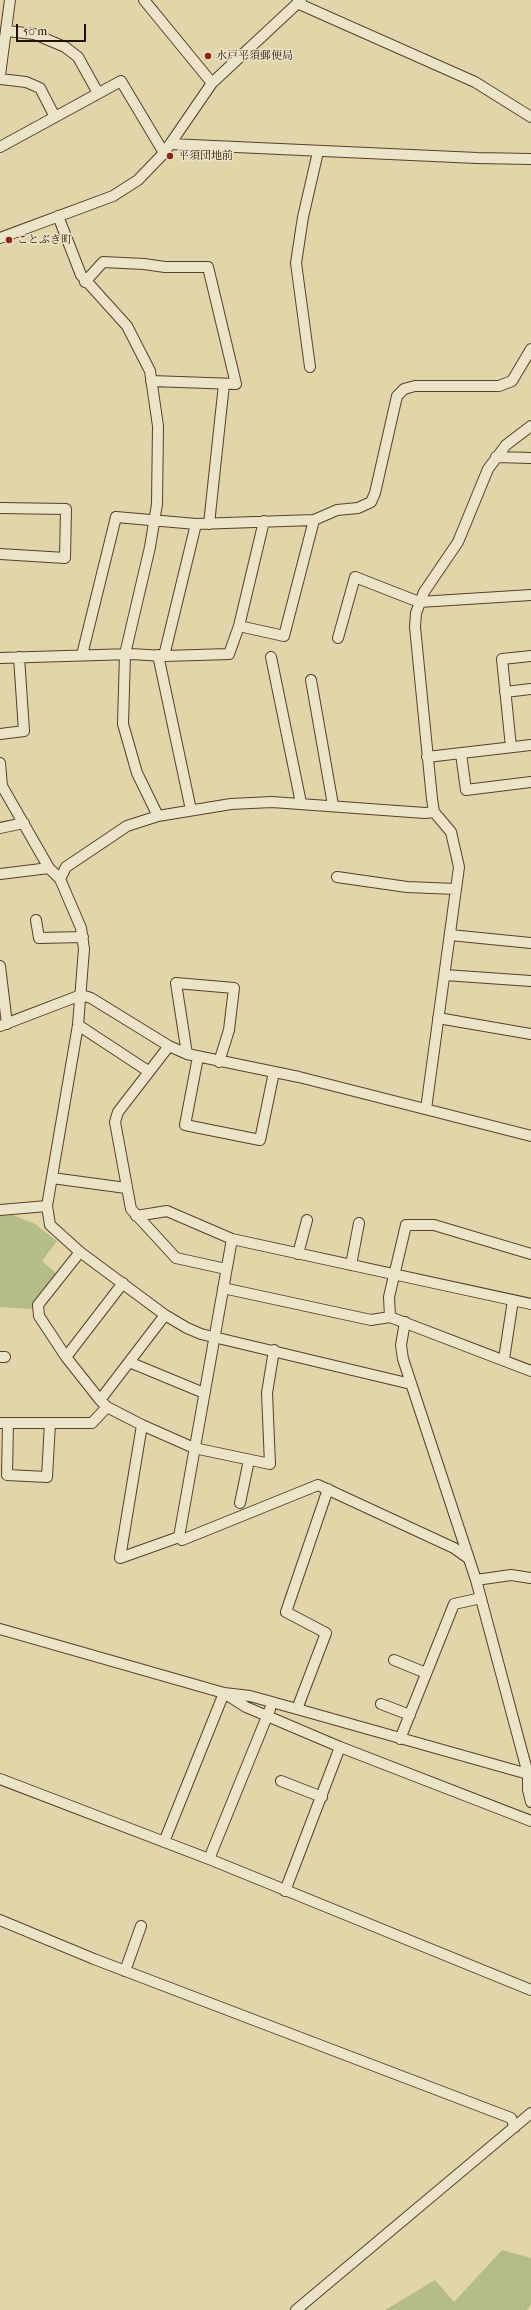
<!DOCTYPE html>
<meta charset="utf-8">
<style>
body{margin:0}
#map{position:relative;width:531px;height:2310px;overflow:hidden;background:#e1d5aa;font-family:"IM FELL French Canon",serif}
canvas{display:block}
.scale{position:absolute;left:16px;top:24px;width:70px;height:18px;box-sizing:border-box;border:2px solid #261000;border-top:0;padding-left:5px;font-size:12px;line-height:14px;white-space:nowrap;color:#261000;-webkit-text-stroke:3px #ece4c8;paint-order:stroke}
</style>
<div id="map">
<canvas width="531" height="2310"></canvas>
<div class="scale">50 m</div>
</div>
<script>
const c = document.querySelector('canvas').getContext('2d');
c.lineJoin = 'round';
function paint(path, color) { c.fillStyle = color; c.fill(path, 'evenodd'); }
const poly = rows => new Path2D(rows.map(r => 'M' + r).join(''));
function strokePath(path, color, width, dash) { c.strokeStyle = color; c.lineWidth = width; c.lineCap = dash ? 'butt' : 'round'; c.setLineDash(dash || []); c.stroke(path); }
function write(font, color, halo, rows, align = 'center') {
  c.font = font + ' "IM FELL French Canon","Noto Serif JP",serif'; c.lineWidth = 3; c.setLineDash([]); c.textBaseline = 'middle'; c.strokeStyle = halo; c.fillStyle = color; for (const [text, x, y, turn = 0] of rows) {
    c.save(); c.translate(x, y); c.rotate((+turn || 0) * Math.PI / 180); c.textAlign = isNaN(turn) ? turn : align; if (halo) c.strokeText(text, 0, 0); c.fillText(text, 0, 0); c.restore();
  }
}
paint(poly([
 [13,1215,35,1224,57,1241,42,1261,57,1274,31,1309,0,1307,0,1216],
 [502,2250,531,2258,531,2304,527,2310,385,2310,435,2280,454,2302]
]), '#b4bd87');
const minor = poly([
 [144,0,212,83],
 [297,3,475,82,531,117],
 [7,31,34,34,65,47,78,57,98,93],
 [0,75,10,0],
 [0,79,26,82,40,88,55,117],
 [170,144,477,158,531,159],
 [0,147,121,81,164,153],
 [58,216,81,275,127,326,150,371,158,426,157,504,150,547,125,654,123,724,137,773,158,816],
 [0,238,113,196,138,180,164,153,212,83,301,0],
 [85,282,103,262,144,264,165,267,208,267,236,384,151,381],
 [310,367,296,263,303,217,318,152],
 [496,457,531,458],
 [0,508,66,509,65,558,0,554],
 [209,524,224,384],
 [239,626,284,636,314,520],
 [338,638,355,577,419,602,531,595],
 [82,655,116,517,196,524,314,520,337,510,358,508,371,502,375,493,397,396,404,389,415,386,499,386,512,381,531,349],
 [158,655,191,810],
 [164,656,196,524],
 [271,657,301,803],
 [0,658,131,654,164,656,229,654,239,626,264,521],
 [311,680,333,805],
 [505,692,531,689],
 [0,734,24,731,19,657],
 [511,747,502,659,531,656],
 [461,754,466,790,531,782],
 [427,757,531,745],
 [0,763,2,786,49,868,60,879],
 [0,828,24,823],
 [0,874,49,868],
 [337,877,407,887,456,889],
 [36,920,39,938,83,937],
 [450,935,531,943],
 [0,966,7,1024],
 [445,975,531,981],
 [438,1018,531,1034],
 [78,1025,148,1071],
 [0,1026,81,995,91,998,169,1046,187,1054,299,1077,531,1136],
 [169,1046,118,1112,115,1122,131,1209,176,1258,226,1269],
 [187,1054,176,983,234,988,229,1030,219,1062],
 [198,1057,185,1125,260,1140,274,1072],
 [426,1109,459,867,451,832,434,812,432,799,415,627,416,613,424,592,458,542,488,469,506,445,531,426],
 [52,1178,126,1188],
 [0,1210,47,1206],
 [136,1216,167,1211,232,1239,531,1304],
 [80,1252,38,1305,39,1316,66,1357,100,1400,107,1407,142,1425,194,1448,270,1464,267,1393,274,1350],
 [298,1254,307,1220],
 [351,1265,359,1223],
 [223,1288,371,1320,390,1317,531,1371],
 [390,1317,389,1297,406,1225,434,1225,531,1254],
 [405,1322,401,1345,403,1359,476,1580,528,1774,528,1790,531,1802],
 [0,1357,5,1357],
 [66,1357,123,1283],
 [504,1359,513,1300],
 [129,1362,204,1393],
 [411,1384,201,1334,187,1328,165,1315,80,1252,50,1225,47,1206,78,1025,84,949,81,928,60,879,66,867,127,826,158,816,231,804,272,802,425,813,434,812],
 [100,1400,165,1315],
 [0,1423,92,1423,107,1407],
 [8,1423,7,1475,47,1477,50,1423],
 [142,1425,120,1558,179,1537,182,1540,318,1485,454,1548,468,1558],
 [240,1503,249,1460],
 [179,1537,232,1239],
 [476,1580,511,1575,531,1578],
 [0,1629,224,1693,250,1696,297,1709,528,1774],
 [394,1660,426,1673],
 [227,1695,246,1707,340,1747,531,1821],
 [381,1704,410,1715],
 [297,1709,326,1633,286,1612,328,1489],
 [400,1739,454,1604,481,1598],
 [0,1779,209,1859,531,1990],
 [281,1781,322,1797],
 [164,1842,224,1693],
 [209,1859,270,1709],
 [285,1891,340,1747],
 [0,1920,94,1959,511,2118,515,2127],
 [125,1971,141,1926],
 [296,2310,531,2113]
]);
strokePath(minor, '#55412a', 12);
strokePath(minor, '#ece4c8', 10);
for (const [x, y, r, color] of [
 [208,56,4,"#8f2418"],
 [170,156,4,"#8f2418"],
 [9,240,4,"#8f2418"]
]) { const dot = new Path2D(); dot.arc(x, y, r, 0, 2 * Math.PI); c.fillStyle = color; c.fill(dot); strokePath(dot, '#ece4c8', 1.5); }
write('11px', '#261000', '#ece4c8', [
 ["水戸平須郵便局",216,56],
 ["平須団地前",178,156],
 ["ことぶき町",17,240]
], 'left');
</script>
